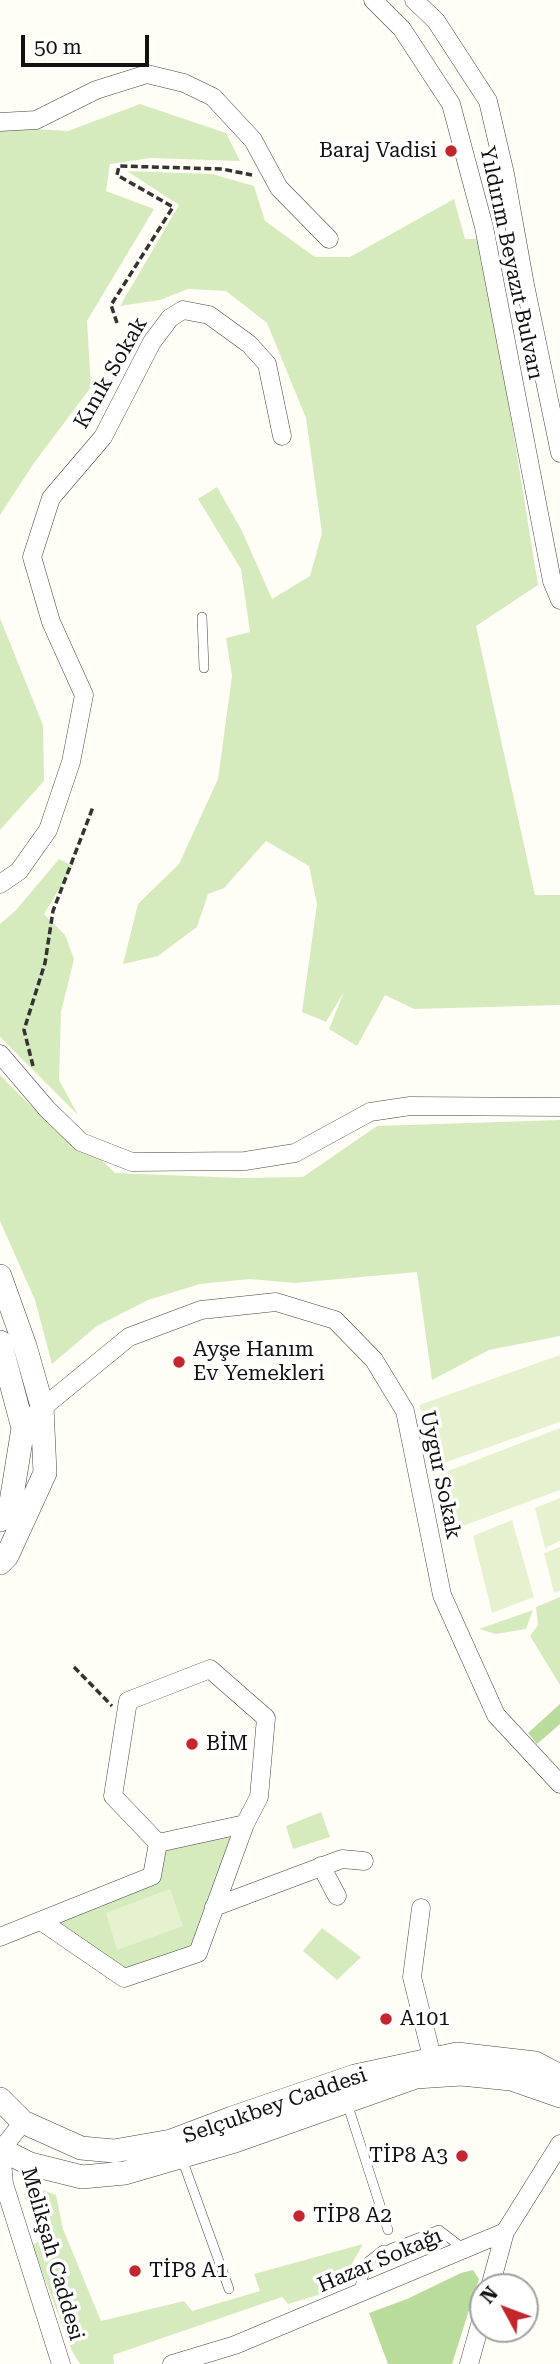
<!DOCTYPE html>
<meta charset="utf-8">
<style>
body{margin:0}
#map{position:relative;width:560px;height:2364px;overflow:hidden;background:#fffdf5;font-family:"Roboto Serif",serif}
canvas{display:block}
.north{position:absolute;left:469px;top:2273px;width:70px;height:70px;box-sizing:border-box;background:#fff;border:2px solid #a0a0a0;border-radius:50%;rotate:311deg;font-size:19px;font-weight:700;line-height:28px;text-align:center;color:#111}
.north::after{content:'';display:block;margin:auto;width:24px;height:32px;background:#c4262e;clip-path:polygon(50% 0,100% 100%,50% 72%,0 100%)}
.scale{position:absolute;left:21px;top:35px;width:128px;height:32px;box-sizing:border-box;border:4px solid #111;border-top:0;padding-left:9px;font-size:21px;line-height:24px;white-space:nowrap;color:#111;-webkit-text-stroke:5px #fff;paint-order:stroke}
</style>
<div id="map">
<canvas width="560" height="2364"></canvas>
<div class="north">N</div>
<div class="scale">50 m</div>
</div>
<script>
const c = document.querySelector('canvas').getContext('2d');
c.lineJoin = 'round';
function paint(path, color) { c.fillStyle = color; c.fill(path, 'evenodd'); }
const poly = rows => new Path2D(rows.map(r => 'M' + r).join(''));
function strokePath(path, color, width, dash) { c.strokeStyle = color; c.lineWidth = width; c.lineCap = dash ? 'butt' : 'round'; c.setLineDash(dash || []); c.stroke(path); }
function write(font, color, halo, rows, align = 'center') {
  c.font = font + ' "Roboto Serif",serif'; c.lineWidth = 7; c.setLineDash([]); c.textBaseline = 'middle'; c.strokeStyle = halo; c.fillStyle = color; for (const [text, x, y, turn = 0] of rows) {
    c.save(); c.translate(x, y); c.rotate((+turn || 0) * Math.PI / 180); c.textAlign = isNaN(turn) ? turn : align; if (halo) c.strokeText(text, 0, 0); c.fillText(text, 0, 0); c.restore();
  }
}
paint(poly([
 [140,104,226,133,240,161,150,158,110,164,106,191,154,209,87,321,91,387,34,463,0,515,0,127,68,131],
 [127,171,212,174,254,186,265,221,315,257,350,257,454,199,465,239,482,239,538,585,476,626,535,895,560,895,560,1005,414,1009,385,995,357,1046,329,1029,344,992,326,1022,302,1012,317,904,309,866,266,841,224,888,208,894,197,927,158,956,123,964,138,904,179,864,218,779,232,676,226,638,250,632,241,569,198,499,217,487,242,531,272,599,310,576,322,533,306,418,267,323,226,291,188,289,160,300,120,306,179,205],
 [0,618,43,725,44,781,0,830],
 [59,859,73,866,44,914,65,935,74,959,61,1012,59,1080,78,1115,0,1037,0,924,16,910],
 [0,1075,40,1115,41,1102,115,1173,240,1178,303,1177,377,1126,560,1120,560,1336,489,1350,432,1380,417,1272,295,1283,250,1279,200,1284,148,1300,97,1326,52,1364,35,1300,0,1221],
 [560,1597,560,1685,530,1636,538,1625,536,1607],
 [533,1610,526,1629,496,1634,479,1629],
 [321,1812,330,1837,293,1849,286,1826],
 [245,1824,198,1953,124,1978,41,1921,152,1877,158,1843],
 [322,1928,361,1957,337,1980,303,1951],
 [40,2189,56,2195,63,2229,101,2321,184,2301,192,2311,260,2291,254,2274,363,2244,338,2289,288,2304,282,2297,113,2355,114,2364,80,2364,72,2351,32,2245,40,2241,24,2194]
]), '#d5ebbd');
paint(poly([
 [560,1704,560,1724,537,1744,528,1733],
 [473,2270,479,2279,452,2364,388,2364,369,2313,407,2299,461,2273]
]), '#b9dc9c');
paint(poly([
 [560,1355,560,1422,441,1464,419,1405],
 [560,1428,560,1490,460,1527,440,1474],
 [560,1498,560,1541,545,1548,535,1508],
 [512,1520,534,1597,492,1613,473,1536],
 [560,1547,560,1591,554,1593,544,1553],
 [170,1889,183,1926,117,1950,106,1913]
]), '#e6f2cf');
const service = poly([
 [202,617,204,668],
 [347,2103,388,2230],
 [182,2159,229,2289],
 [390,2249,439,2230,464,2249],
 [357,2294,369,2261,383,2250]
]);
const minor = poly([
 [373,0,402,29,451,104,484,227,552,581,560,600],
 [414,0,436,21,488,101,505,174,525,285,560,453],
 [0,122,36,120,96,90,147,74,184,83,213,97,253,140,279,188,329,239],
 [0,884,19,871,48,830,71,762,84,695,51,622,32,557,51,498,103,437,152,342,170,318,183,310,209,315,249,344,267,364,282,436],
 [0,1054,47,1109,81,1142,132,1162,245,1161,295,1153,370,1112,410,1106,560,1107],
 [35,1414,129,1337,201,1310,276,1302,335,1320,374,1360,405,1411,442,1595,496,1715,560,1784],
 [210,1669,266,1718,259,1797,245,1824,158,1843,113,1796,128,1701,210,1669],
 [321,1866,337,1896],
 [214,1907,342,1859,364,1861],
 [421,1908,412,1977,435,2069],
 [41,1921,124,1978,198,1953,245,1824],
 [0,1937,152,1876,158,1843],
 [23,2122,1,2150,4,2184,61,2364],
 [490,2287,505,2232],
 [172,2364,235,2345,505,2232,560,2144],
 [469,2364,483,2314]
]);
const tertiary = poly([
 [0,1276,25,1346,42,1406,45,1473,7,1556,0,1563],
 [0,1342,23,1428,11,1502,0,1520],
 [0,2099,23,2122,81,2148,114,2151,171,2141,232,2118,355,2076,457,2054,535,2063,560,2076],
 [0,2149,30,2164,82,2177,125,2173,235,2141,416,2077,461,2074,511,2079,560,2096]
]);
strokePath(service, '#444', 10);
strokePath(minor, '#444', 19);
strokePath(tertiary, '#444', 24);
strokePath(poly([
 [117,323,111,305,173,207,117,175,119,166,222,169,252,175],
 [33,1066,24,1030,45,963,53,911,93,807],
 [74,1667,112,1706]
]), '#333', 3.5, [7, 3.5]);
strokePath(service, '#fff', 9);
strokePath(minor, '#fff', 18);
strokePath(tertiary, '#fff', 23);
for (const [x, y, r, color] of [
 [451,151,7,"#c4262e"],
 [179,1362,7,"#c4262e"],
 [192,1744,7,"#c4262e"],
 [386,2019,7,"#c4262e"],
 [462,2156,7,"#c4262e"],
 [299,2216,7,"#c4262e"],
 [135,2271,7,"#c4262e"]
]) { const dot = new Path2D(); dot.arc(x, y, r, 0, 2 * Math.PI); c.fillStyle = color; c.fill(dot); strokePath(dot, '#fff', 2.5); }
write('21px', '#111', '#fff', [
 ["Baraj Vadisi",437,151,"right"],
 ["Ayşe Hanım",193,1350],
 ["Ev Yemekleri",193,1374],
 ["BİM",206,1744],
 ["A101",400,2019],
 ["TİP8 A3",448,2156,"right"],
 ["TİP8 A2",313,2216],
 ["TİP8 A1",149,2271]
], 'left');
write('21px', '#111', '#fff', [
 ["Yıldırım Beyazıt Bulvarı",511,263,78],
 ["Kınık Sokak",111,373,-60],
 ["Uygur Sokak",440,1475,78],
 ["Selçukbey Caddesi",275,2106,-19],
 ["Melikşah Caddesi",52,2254,74],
 ["Hazar Sokağı",380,2261,-23]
]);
</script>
